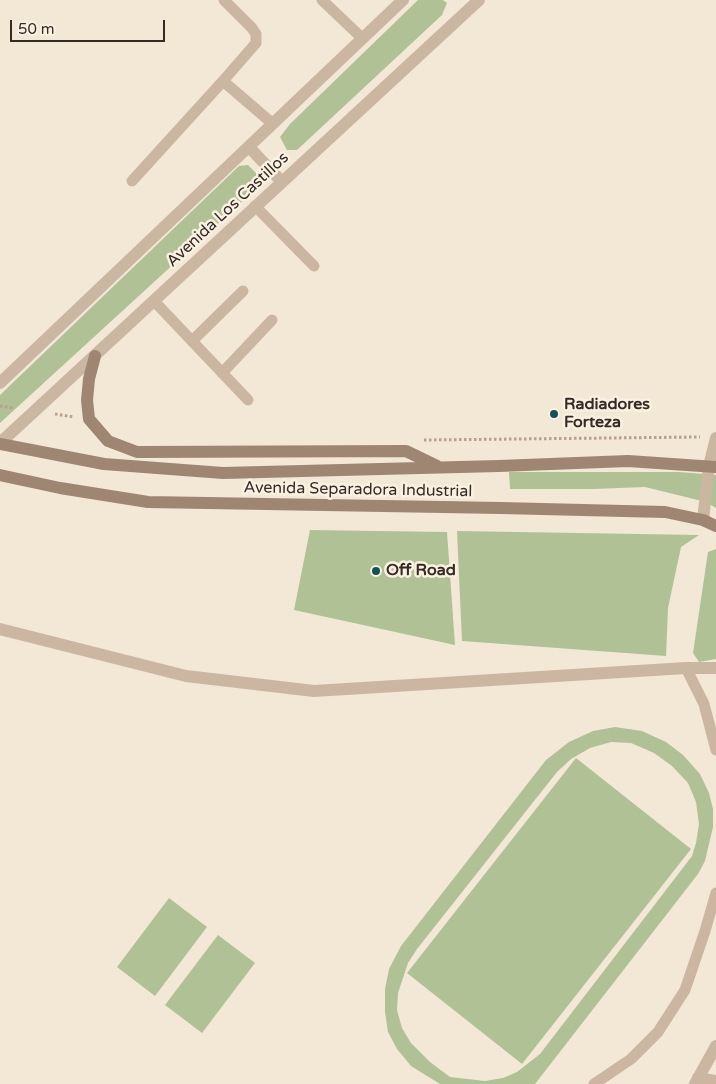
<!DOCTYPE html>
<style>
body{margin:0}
#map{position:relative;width:716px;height:1084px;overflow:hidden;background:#f3e7d6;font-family:"Varela Round",sans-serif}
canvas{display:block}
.scale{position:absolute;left:10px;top:20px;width:155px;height:22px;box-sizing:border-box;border:2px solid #352b25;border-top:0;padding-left:6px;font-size:15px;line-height:18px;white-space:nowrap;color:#352b25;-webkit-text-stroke:4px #faf1e2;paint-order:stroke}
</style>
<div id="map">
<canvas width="716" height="1084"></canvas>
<div class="scale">50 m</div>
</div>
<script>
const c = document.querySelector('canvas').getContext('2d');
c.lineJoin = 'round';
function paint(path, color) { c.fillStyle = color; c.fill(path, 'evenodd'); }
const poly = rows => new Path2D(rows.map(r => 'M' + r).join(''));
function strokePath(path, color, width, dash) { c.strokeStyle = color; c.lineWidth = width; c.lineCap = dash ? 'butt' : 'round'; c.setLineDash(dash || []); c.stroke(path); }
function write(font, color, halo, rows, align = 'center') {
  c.font = font + ' "Varela Round",sans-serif'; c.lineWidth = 5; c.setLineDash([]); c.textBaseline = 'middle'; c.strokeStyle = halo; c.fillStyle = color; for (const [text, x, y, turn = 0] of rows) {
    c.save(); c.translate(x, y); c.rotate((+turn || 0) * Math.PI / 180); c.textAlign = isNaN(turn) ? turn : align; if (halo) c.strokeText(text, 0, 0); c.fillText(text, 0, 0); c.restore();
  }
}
paint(poly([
 [418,0,443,0,447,3,442,15,297,150,287,150,280,137,290,124],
 [248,165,261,178,260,185,0,423,0,395,239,166],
 [509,472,679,472,716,475,716,508,706,502,645,487,593,489,510,489],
 [310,530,447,532,455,645,294,610],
 [457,531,699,535,681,547,668,608,666,656,462,641],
 [716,549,716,659,699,662,693,653,708,552],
 [615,727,642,731,666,742,683,755,700,774,709,793,713,809,713,827,705,861,698,874,535,1084,440,1084,411,1066,397,1049,388,1032,385,1012,385,989,389,969,401,946,546,760,569,742,593,731],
 [611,742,631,743,654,753,672,766,688,783,696,802,699,824,696,843,692,856,540,1054,517,1072,503,1078,485,1081,450,1077,430,1062,411,1043,402,1028,397,1010,398,993,408,963,417,949,557,772,571,759,590,748],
 [576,758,691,849,522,1064,407,973],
 [169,898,207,927,155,996,117,967],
 [218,935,255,963,202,1033,165,1005]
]), '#b0c295');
strokePath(poly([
 [0,406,14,408],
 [55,414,74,417],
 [424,440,700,437]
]), '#b7a18b', 3, [2.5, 2.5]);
strokePath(poly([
 [224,0,252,28,256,34,256,43,223,81,273,124],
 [322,0,362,38],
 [132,181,223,81],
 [255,206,314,266],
 [154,301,248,400],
 [192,341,243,291],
 [222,373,272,320],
 [686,668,704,704,716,750],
 [594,1084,631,1059,658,1032,685,990,705,931,716,893]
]), '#cbb7a1', 11);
strokePath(poly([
 [698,1078,716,1081]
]), '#cbb7a1', 12);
strokePath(poly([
 [249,147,282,182],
 [0,383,403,0],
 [0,443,479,0],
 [703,520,709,466,716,438],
 [0,629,186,676,314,691,686,668,716,668]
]), '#cbb7a1', 12);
strokePath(poly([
 [695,1084,716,1046]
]), '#cbb7a1', 12);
strokePath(poly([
 [95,356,89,379,87,400,89,419,108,441,137,452,406,451,437,466],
 [0,444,104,464,223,473,499,466,628,461,716,467],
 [0,475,60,488,148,502,501,508,665,512,703,520,716,526]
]), '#9f8673', 12);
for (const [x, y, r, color] of [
 [554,414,5,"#175059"],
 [376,571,5,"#175059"]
]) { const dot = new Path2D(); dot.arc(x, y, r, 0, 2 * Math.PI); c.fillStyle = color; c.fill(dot); strokePath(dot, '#faf1e2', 2); }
write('16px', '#352b25', '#faf1e2', [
 ["Avenida Los Castillos",228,210,-43],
 ["Avenida Separadora Industrial",358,490,1]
]);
write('bold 16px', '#352b25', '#faf1e2', [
 ["Radiadores",564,405],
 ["Forteza",564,423],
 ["Off Road",386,571]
], 'left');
</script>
